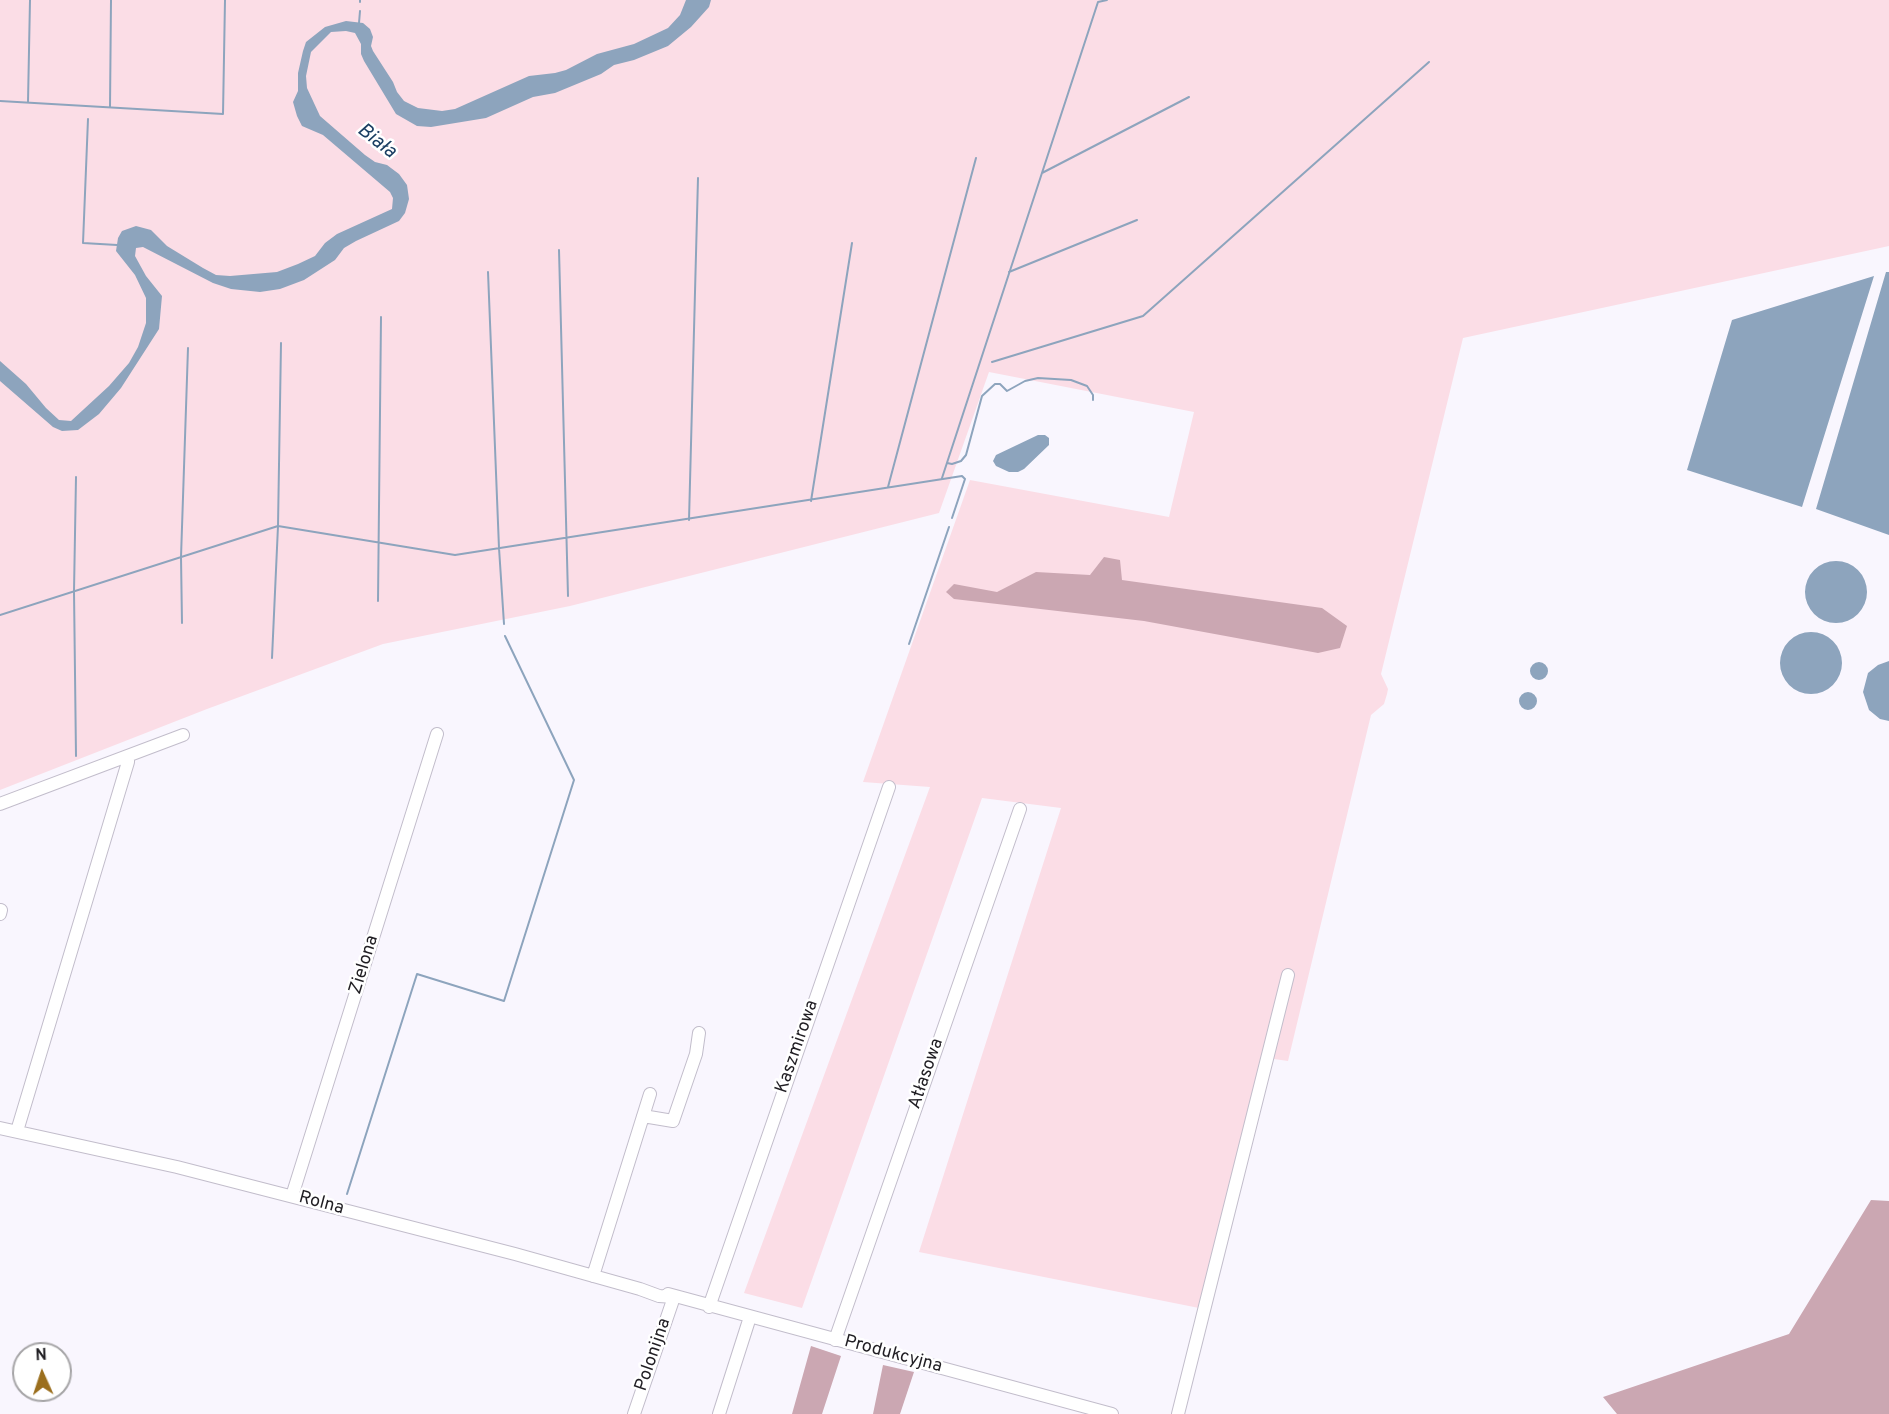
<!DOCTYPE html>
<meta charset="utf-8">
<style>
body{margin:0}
#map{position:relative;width:1889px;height:1414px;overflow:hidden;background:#f9f6fe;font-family:Overpass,sans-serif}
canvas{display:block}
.north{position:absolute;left:12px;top:1342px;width:60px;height:60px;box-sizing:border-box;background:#fff;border:2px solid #a6a5a7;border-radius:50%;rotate:357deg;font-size:16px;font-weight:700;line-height:24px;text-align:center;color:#201e23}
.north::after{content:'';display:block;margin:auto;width:21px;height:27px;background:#9b6f1e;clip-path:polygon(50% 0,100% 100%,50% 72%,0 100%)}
</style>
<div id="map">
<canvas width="1889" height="1414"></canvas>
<div class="north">N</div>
</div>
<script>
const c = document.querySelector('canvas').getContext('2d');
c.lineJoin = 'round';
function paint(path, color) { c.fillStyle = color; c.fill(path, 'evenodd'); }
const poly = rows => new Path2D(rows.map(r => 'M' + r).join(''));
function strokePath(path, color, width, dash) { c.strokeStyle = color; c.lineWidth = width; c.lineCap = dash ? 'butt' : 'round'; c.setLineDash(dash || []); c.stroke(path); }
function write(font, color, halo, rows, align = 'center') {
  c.font = font + ' Overpass,sans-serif'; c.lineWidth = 5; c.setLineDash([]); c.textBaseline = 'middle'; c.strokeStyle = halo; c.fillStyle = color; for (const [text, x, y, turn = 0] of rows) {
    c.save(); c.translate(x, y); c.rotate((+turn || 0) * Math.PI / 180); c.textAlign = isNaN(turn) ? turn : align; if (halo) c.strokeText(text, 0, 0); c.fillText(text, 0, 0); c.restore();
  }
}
paint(poly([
 [0,0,1889,0,1889,246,1463,338,1381,674,1388,689,1387,694,1384,704,1371,715,1288,1061,1267,1058,1204,1309,919,1252,1061,808,982,798,802,1308,744,1293,930,787,863,782,970,480,1169,517,1194,412,989,372,939,513,570,606,383,644,207,709,0,790]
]), '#fbdde6');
paint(poly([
 [1104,557,1120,560,1122,580,1322,608,1347,626,1340,648,1318,653,1144,621,954,599,946,592,954,584,997,592,1036,572,1090,575],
 [1871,1200,1889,1201,1889,1414,1617,1414,1603,1397,1789,1334],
 [811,1346,841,1356,822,1414,792,1414],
 [883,1365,914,1372,900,1414,873,1414]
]), '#cba7b2');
paint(poly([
 [686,0,711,0,709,7,691,27,668,46,634,60,614,65,601,74,555,93,533,97,486,118,431,127,417,126,396,114,364,61,361,54,361,44,355,33,346,31,331,32,311,52,306,76,307,88,320,116,365,155,375,162,387,165,399,174,407,185,409,199,405,213,399,221,356,241,344,248,335,260,304,280,280,289,260,292,231,289,213,283,143,247,136,248,135,256,146,276,162,296,159,329,121,388,99,414,78,430,62,431,53,427,0,381,0,361,26,384,46,408,59,420,71,421,109,386,129,363,138,347,146,323,146,298,135,275,116,251,118,238,122,231,136,226,151,230,167,246,203,268,216,275,230,276,277,272,298,264,315,256,325,243,337,234,392,209,393,198,390,192,323,135,302,126,297,116,293,102,298,91,298,73,303,51,306,42,325,27,346,21,363,23,370,29,373,37,371,46,373,51,393,82,397,92,404,101,418,108,442,111,455,109,529,76,555,73,566,70,597,54,634,44,668,28,680,15],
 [1886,272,1889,272,1889,535,1816,509],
 [1874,276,1802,507,1687,470,1732,320],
 [1038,435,1045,435,1049,438,1049,445,1024,469,1018,472,1009,472,996,466,993,461,996,455],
 '1805 592a31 31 0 1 1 62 0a31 31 0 1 1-62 0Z',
 '1780 663a31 31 0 1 1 62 0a31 31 0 1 1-62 0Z',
 [1889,661,1889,721,1880,719,1869,710,1863,692,1868,673,1878,665],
 '1530 671a9 9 0 1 1 18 0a9 9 0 1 1-18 0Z',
 '1519 701a9 9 0 1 1 18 0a9 9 0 1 1-18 0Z'
]), '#8da4bd');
strokePath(poly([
 [360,2,360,0],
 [359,23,360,11],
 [0,101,223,114,225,0],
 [28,102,30,0],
 [110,107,111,0],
 [88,119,83,243,117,245],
 [1042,173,1189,97],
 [559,250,568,596],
 [488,272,499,548,504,624],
 [1009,272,1137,220],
 [992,362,1143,316,1429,62],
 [947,463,952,464,961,461,966,455,982,396,995,384,1000,384,1007,391,1025,381,1038,378,1071,380,1087,386,1093,395,1093,400],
 [76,477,74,591,76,756],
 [942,478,1098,2,1107,0],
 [888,487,976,158],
 [811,501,852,243],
 [689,520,698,178],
 [378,601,381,317],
 [0,615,278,526,455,555,962,476,965,479,952,518],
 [182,623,181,557,188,348],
 [909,644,949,527],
 [272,658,278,526,281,343],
 [347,1194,417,974,504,1001,574,780,505,636]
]), '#8da4bd', 2);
const minor = poly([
 [0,804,183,735],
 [0,914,1,910],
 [643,1116,673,1121,696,1054,699,1033],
 [0,1128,177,1167,515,1254,640,1289,659,1296,674,1297],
 [17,1131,128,762,128,756],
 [292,1196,437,734],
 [593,1276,650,1094],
 [668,1294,1112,1414],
 [709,1307,889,787],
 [835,1340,1020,809],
 [634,1414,674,1297],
 [719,1414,750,1317],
 [1178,1414,1288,975]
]);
strokePath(minor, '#c2bdcb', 14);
strokePath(minor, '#fff', 12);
write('18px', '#201e23', '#fff', [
 ["Zielona",365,965,-73],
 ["Kaszmirowa",798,1047,-71],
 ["Atłasowa",927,1074,-71],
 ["Rolna",321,1204,15],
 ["Polonijna",654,1355,-71],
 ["Produkcyjna",893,1355,15]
]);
write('italic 20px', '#1a3e62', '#fff', [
 ["Biała",376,142,38]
]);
</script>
